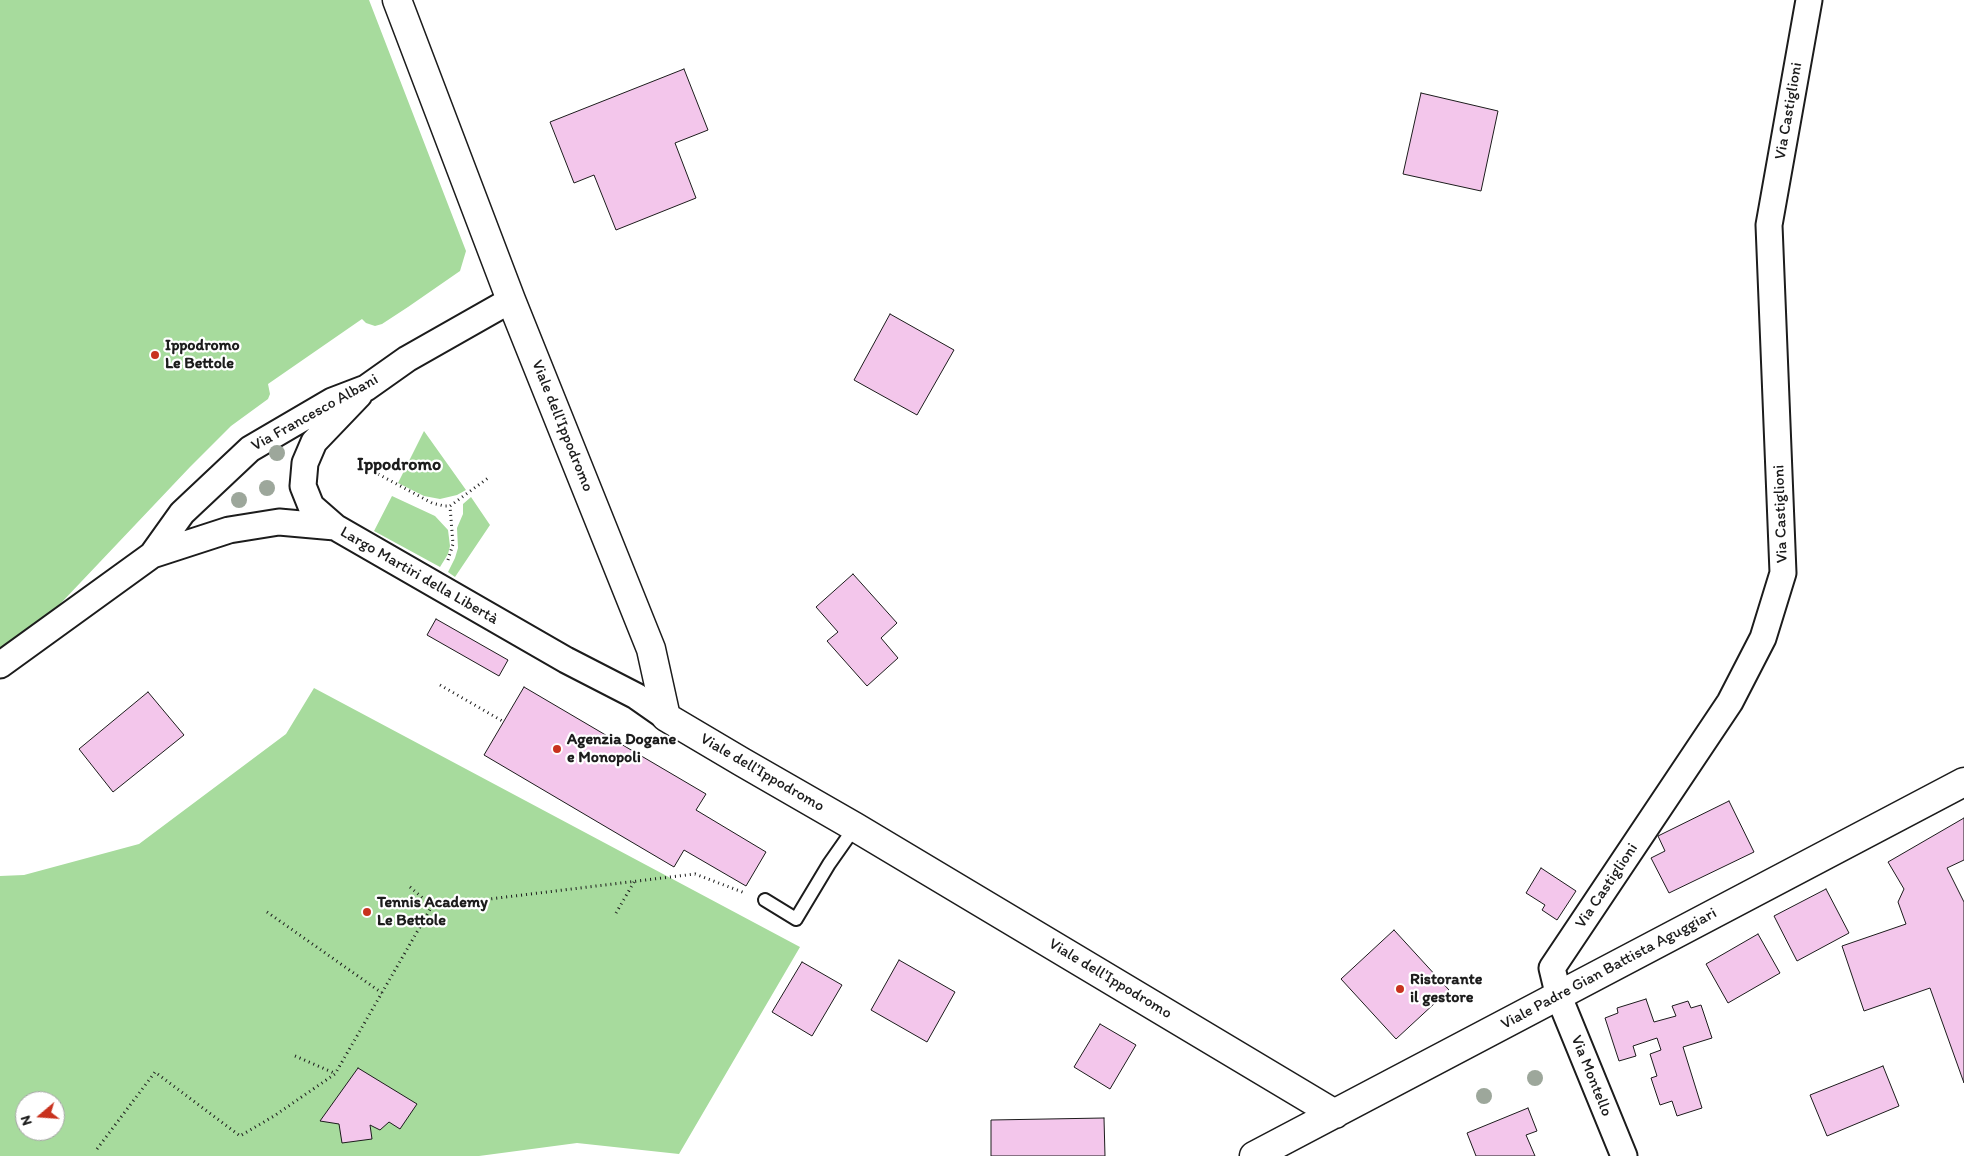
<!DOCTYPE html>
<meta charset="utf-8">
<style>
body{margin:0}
#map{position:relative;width:1964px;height:1156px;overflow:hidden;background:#fff;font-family:Itim,sans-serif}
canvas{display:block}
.north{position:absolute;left:15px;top:1091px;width:50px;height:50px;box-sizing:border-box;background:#fff;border:1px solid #a4a4a4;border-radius:50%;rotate:252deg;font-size:14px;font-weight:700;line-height:20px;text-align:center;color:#1c1c1c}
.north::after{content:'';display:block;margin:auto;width:18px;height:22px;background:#c8321e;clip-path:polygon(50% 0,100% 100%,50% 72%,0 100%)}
</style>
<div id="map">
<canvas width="1964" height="1156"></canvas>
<div class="north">N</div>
</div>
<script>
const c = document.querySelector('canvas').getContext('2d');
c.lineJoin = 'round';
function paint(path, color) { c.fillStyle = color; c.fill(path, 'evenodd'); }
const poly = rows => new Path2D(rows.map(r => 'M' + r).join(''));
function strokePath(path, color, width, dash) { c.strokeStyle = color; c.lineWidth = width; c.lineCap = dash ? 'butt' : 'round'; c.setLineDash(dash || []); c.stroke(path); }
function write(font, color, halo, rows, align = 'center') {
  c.font = font + ' Itim,sans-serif'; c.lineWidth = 4.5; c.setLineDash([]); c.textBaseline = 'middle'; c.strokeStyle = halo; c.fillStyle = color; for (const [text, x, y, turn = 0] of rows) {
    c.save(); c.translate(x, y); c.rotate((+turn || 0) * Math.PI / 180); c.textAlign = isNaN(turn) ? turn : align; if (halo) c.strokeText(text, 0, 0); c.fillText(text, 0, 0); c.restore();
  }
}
paint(poly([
 [0,0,369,0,466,251,460,271,408,307,382,324,375,326,366,323,362,319,268,384,270,394,268,399,231,426,190,467,44,621,0,654],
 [424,431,466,490,457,495,440,499,424,496,398,483],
 [392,496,435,516,448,530,450,546,448,554,440,567,374,531],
 [471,497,490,525,455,577,448,572,455,558,458,548,457,528,463,514,463,504],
 [314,688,800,947,679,1154,577,1143,479,1156,0,1156,0,876,24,875,139,844,286,734],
 [25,1101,55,1101,55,1131,25,1131]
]), '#a7db9d');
const building = poly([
 [684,69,708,130,675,143,696,198,616,230,594,175,574,183,550,122,684,69],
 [1421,93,1498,111,1481,191,1403,174,1421,93],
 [890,314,954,350,917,415,854,380,890,314],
 [853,574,897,623,881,638,898,658,867,686,827,641,838,632,816,607,853,574],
 [436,619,508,660,499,676,427,635,436,619],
 [524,687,706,794,696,810,766,852,746,886,684,850,674,867,484,755,524,687],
 [148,692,184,735,113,792,79,749,148,692],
 [1729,801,1754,852,1669,893,1651,858,1665,851,1658,836,1729,801],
 [1964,818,1964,860,1947,868,1964,902,1964,1083,1930,988,1864,1011,1842,946,1906,924,1898,902,1904,889,1888,862,1964,818],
 [1541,868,1576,891,1557,920,1542,910,1545,905,1526,893,1541,868],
 [1826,889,1849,933,1797,961,1774,916,1826,889],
 [1394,930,1449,990,1396,1039,1341,979,1394,930],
 [1758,934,1780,973,1728,1003,1706,964,1758,934],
 [899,960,955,992,927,1042,871,1010,899,960],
 [802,962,842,985,812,1036,772,1012,802,962],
 [1646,999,1654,1022,1676,1016,1672,1006,1688,1001,1691,1008,1701,1005,1712,1038,1683,1047,1702,1108,1677,1116,1672,1101,1660,1105,1651,1078,1657,1076,1650,1054,1661,1050,1657,1038,1633,1046,1636,1056,1619,1061,1605,1018,1618,1013,1617,1008,1646,999],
 [1100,1024,1136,1045,1110,1089,1074,1067,1100,1024],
 [1883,1066,1899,1106,1827,1136,1810,1095,1883,1066],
 [358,1068,417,1104,400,1129,389,1122,380,1130,370,1125,372,1139,342,1143,339,1124,320,1121,358,1068],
 [1528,1108,1537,1131,1526,1135,1535,1156,1476,1156,1467,1133,1528,1108],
 [1104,1118,1105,1156,991,1156,991,1120,1104,1118]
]);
paint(building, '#f3c6eb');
strokePath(building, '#1c1c1c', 1);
const lane = poly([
 [765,900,796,919,829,864,855,827]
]);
const street = poly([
 [335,527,311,506,303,486,305,463,314,442,359,395],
 [152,555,229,530,279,522,335,527,566,660,636,696,666,717],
 [0,665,152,555,182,513,250,449,332,401,366,388,407,359,511,300],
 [1624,1156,1559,997,1552,968,1730,702,1763,638,1783,573,1769,225,1809,0]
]);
const secondary = poly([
 [397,0,511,300,651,649,666,717,742,762,855,827,1335,1114],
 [1254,1156,1964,782]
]);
strokePath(lane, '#1c1c1c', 16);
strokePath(street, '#1c1c1c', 29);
strokePath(secondary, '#1c1c1c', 31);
strokePath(poly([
 [365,467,432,503,444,506,450,506],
 [448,560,453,544,450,506,488,478],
 [440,685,504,722],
 [410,887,432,906],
 [267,912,382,993],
 [616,913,634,882],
 [295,1056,334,1073],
 [97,1149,155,1072,240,1136,274,1116,335,1074,432,906,695,874,745,893]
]), '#1c1c1c', 3, [1, 4]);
strokePath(lane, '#fff', 12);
strokePath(street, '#fff', 25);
strokePath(secondary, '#fff', 28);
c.fillStyle = '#9da79b';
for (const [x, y] of [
 [277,453],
 [267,488],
 [239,500],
 [1535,1078],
 [1484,1096]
]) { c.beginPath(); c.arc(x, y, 8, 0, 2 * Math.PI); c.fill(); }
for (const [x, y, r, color] of [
 [155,355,5,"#c8321e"],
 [557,749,5,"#c8321e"],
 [367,912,5,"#c8321e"],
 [1400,989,5,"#c8321e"]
]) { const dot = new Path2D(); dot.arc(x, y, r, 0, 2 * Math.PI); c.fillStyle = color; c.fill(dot); strokePath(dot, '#fff', 2); }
write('16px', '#1c1c1c', '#fff', [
 ["Via Castiglioni",1789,111,-80],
 ["Via Francesco Albani",315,413,-29],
 ["Viale dell'Ippodromo",562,426,68],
 ["Via Castiglioni",1781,514,-92],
 ["Largo Martiri della Libertà",419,576,30],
 ["Viale dell'Ippodromo",762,773,30],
 ["Via Castiglioni",1607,886,-56],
 ["Viale Padre Gian Battista Aguggiari",1609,969,-28],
 ["Viale dell'Ippodromo",1110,979,31],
 ["Via Montello",1591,1076,68]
]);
write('bold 16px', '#1c1c1c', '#fff', [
 ["Ippodromo",165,346],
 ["Le Bettole",165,364],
 ["Agenzia Dogane",567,740],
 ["e Monopoli",567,758],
 ["Tennis Academy",377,903],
 ["Le Bettole",377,921],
 ["Ristorante",1410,980],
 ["il gestore",1410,998]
], 'left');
write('bold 18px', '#1c1c1c', '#fff', [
 ["Ippodromo",399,465]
]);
</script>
